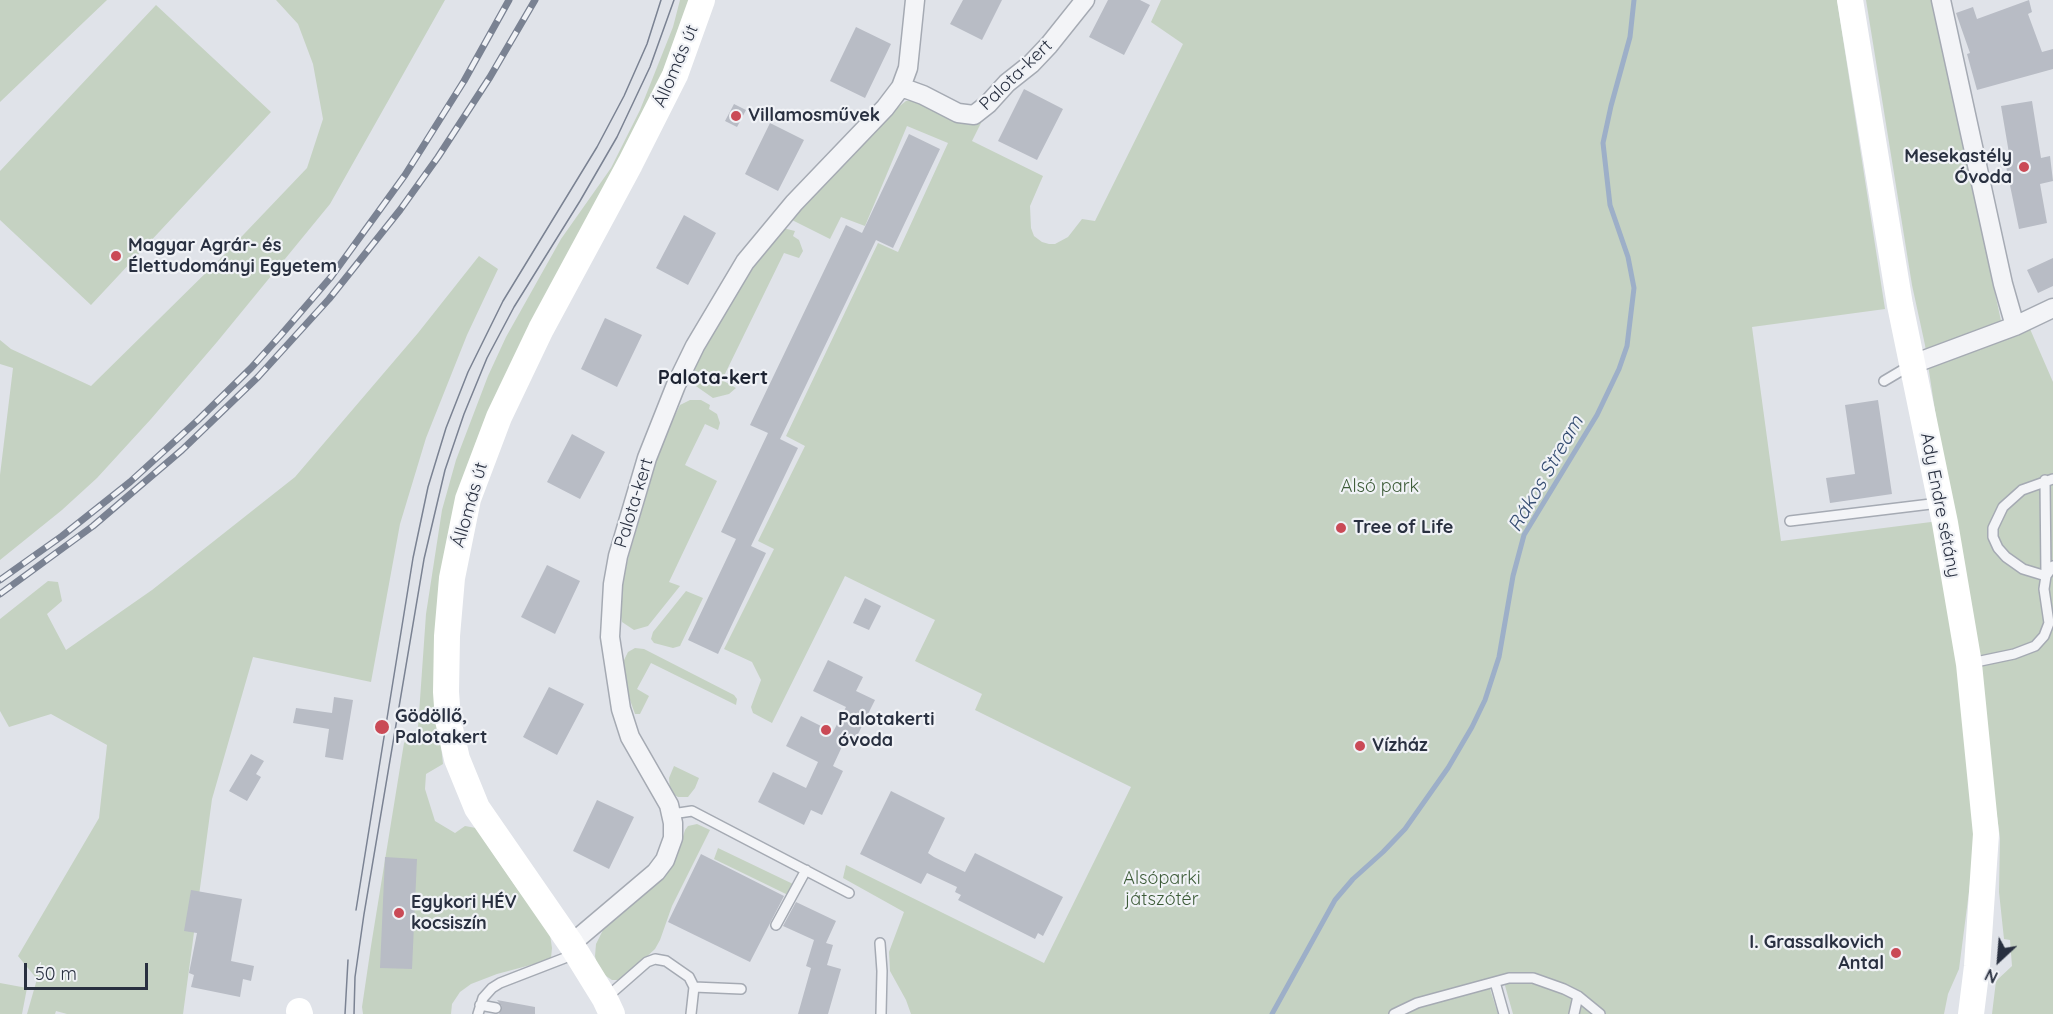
<!DOCTYPE html>
<meta charset="utf-8">
<style>
body{margin:0}
#map{position:relative;width:2053px;height:1014px;overflow:hidden;background:#e0e3e9;font-family:Quicksand,sans-serif}
canvas{display:block}
.north{position:absolute;left:1969px;top:930px;width:60px;height:60px;-webkit-text-stroke:4px #f0f2f6;paint-order:stroke;rotate:206deg;font-size:16px;font-weight:700;line-height:24px;text-align:center;color:#293040}
.north::after{content:'';display:block;margin:auto;width:21px;height:27px;background:#293040;clip-path:polygon(50% 0,100% 100%,50% 72%,0 100%)}
.scale{position:absolute;left:24px;top:963px;width:124px;height:27px;box-sizing:border-box;border:3px solid #293040;border-top:0;padding-left:8px;font-size:18px;line-height:21px;white-space:nowrap;color:#293040;-webkit-text-stroke:4px #f0f2f6;paint-order:stroke}
</style>
<div id="map">
<canvas width="2053" height="1014"></canvas>
<div class="north">N</div>
<div class="scale">50 m</div>
</div>
<script>
const c = document.querySelector('canvas').getContext('2d');
c.lineJoin = 'round';
function paint(path, color) { c.fillStyle = color; c.fill(path, 'evenodd'); }
const poly = rows => new Path2D(rows.map(r => 'M' + r).join(''));
function strokePath(path, color, width, dash) { c.strokeStyle = color; c.lineWidth = width; c.lineCap = dash ? 'butt' : 'round'; c.setLineDash(dash || []); c.stroke(path); }
function write(font, color, halo, rows, align = 'center') {
  c.font = font + ' Quicksand,sans-serif'; c.lineWidth = 4.5; c.setLineDash([]); c.textBaseline = 'middle'; c.strokeStyle = halo; c.fillStyle = color; for (const [text, x, y, turn = 0] of rows) {
    c.save(); c.translate(x, y); c.rotate((+turn || 0) * Math.PI / 180); c.textAlign = isNaN(turn) ? turn : align; if (halo) c.strokeText(text, 0, 0); c.fillText(text, 0, 0); c.restore();
  }
}
paint(poly([
 [0,0,107,0,0,102],
 [276,0,445,0,330,204,217,342,151,419,97,478,62,510,0,560,0,475,13,368,0,364,0,340,11,349,91,386,224,255,307,168,323,119,313,64,298,24],
 [680,0,691,0,670,64,503,383,437,709,443,764,426,774,425,789,435,821,455,833,465,826,476,828,518,890,549,928,552,948,551,958,542,962,497,974,471,984,460,992,452,1004,451,1014,363,1014,362,1007,371,946,404,743,418,728,426,614,442,510,456,460,488,376,506,337,561,239,611,168,640,110,673,27],
 [1161,0,1837,0,1885,309,1752,327,1781,541,1939,521,1978,822,1959,969,1948,994,1944,1014,1513,1014,1502,975,1487,979,1498,1014,911,1014,906,1000,890,971,889,952,904,912,843,878,846,865,1044,963,1131,787,975,710,982,694,915,661,935,620,845,576,772,723,753,713,751,707,761,680,752,662,724,649,774,549,758,541,805,446,786,436,878,243,898,252,948,143,907,126,865,226,841,217,830,239,788,218,887,116,906,101,919,100,981,123,972,141,1043,176,1030,206,1031,228,1034,236,1042,242,1049,244,1055,244,1068,237,1082,219,1095,221,1183,44,1151,22],
 [1866,0,1931,0,2005,339,2030,329,2053,382,2053,1014,1992,1014,1996,981,2012,966,2010,940,2004,939,1999,892,2000,838,1998,823,1925,345,1912,285],
 [156,5,271,112,91,305,0,220,0,171],
 [783,228,795,231,793,236,799,240,803,251,799,258,784,253,722,380,736,388,729,394,713,398,693,384,691,379,692,369,742,280],
 [479,256,498,269,467,335,426,438,400,524,371,682,253,657,212,799,183,1014,67,1014,56,1011,55,1014,27,1014,37,979,18,956,99,818,107,745,51,714,9,727,0,711,0,619,48,581,58,582,62,601,47,614,66,650,152,590,295,477,418,333],
 [690,400,701,400,710,405,709,409,717,414,720,423,718,430,705,424,685,465,717,481,669,582,680,586,648,626,634,630,622,622,621,616,623,580,629,555,662,442,680,405],
 [686,591,703,598,680,646,673,648,654,643,651,639,653,632],
 [635,648,644,649,734,695,737,699,736,705,651,663,637,689,649,696,640,714,635,714,625,686,622,664,628,652],
 [674,766,699,778,695,788,688,797,678,797,673,794,670,790,669,778],
 [697,824,710,830,672,906,660,940,655,949,628,974,618,980,612,980,603,974,597,966,595,956,596,944,603,930,672,866,677,855,685,830,688,826],
 [718,848,793,884,788,895,714,859],
 [0,983,27,988,22,1014,0,1014]
]), '#c5d2c2');
strokePath(poly([
 [1272,1014,1335,900,1353,879,1383,852,1405,829,1448,768,1472,727,1485,700,1499,657,1513,576,1524,535,1597,415,1619,369,1627,346,1634,288,1628,257,1610,205,1603,143,1611,106,1630,37,1634,0]
]), '#9dafc8', 5);
paint(poly([
 [963,0,1002,0,982,40,950,24],
 [1108,0,1140,0,1150,5,1124,55,1089,37],
 [2029,0,2032,12,2028,14,2042,52,2053,49,2053,69,1977,90,1967,54,1970,53,1956,13,1973,7,1977,19],
 [856,27,891,44,865,98,830,81],
 [1024,89,1063,109,1037,160,998,141],
 [2032,101,2041,158,2050,156,2053,181,2040,184,2047,223,2019,229,2006,166,2011,165,2001,106],
 [734,104,746,110,737,127,725,121],
 [770,123,804,140,778,191,745,174],
 [909,134,940,149,893,248,876,240,780,439,798,448,751,546,766,553,718,654,688,640,736,539,721,532,768,433,750,425,846,225,862,233],
 [684,215,716,233,688,285,656,268],
 [2053,258,2053,286,2038,293,2027,270],
 [605,318,642,335,617,387,581,369],
 [1878,400,1892,494,1830,503,1826,478,1855,474,1845,405],
 [572,434,605,452,580,499,547,482],
 [547,565,580,581,555,634,521,617],
 [865,598,881,606,869,630,853,623],
 [828,660,863,677,856,691,875,700,853,744,845,740,833,766,843,771,822,815,811,810,804,825,758,802,773,772,806,788,818,762,786,746,801,716,833,732,846,707,813,691],
 [549,687,584,704,557,755,523,737],
 [334,697,353,700,343,760,325,757,329,729,293,723,296,708,332,713],
 [251,754,264,761,256,774,261,777,247,801,229,791],
 [891,791,945,818,928,853,934,857,965,872,975,853,1063,897,1043,936,1038,933,1035,939,958,900,961,895,955,892,957,887,927,873,921,884,860,854],
 [597,800,634,817,609,869,573,851],
 [701,854,784,896,750,962,668,922],
 [385,857,417,859,412,969,380,968],
 [191,890,242,899,231,961,254,966,251,981,243,979,240,997,191,987,194,975,189,973,197,933,184,931],
 [796,902,836,921,826,943,833,945,827,965,841,969,828,1014,798,1014,811,968,806,966,814,940,783,926],
 [497,1000,535,1007,535,1014,499,1014,502,1006]
]), '#b8bcc5');
const lane = poly([
 [1884,381,1911,365],
 [2053,479,2022,490,2003,507,1993,528,1993,537,1998,548,2006,557,2023,569,2046,576,2053,566],
 [1790,521,1939,503],
 [1971,663,2014,654,2035,646,2044,636,2049,623,2044,589,2046,576,2045,480],
 [672,814,692,811,849,893],
 [776,925,806,870],
 [880,943,882,971,881,1014],
 [1495,982,1504,1014],
 [694,987,741,989],
 [607,997,647,962,655,959,666,961,689,977,694,987,691,1014],
 [480,1005,496,1008],
 [478,1014,483,998,492,988,500,983,575,954],
 [1394,1014,1417,1003,1509,978,1533,978,1564,989,1578,996,1600,1014],
 [1574,1014,1578,996]
]);
const street = poly([
 [1941,0,2003,284,2015,326],
 [901,87,923,95,958,113,974,115,988,104,1007,83,1031,64,1049,45,1085,0],
 [1913,364,2015,326,2053,308],
 [571,944,656,872,665,860,673,838,673,823,669,805,630,737,621,709,610,637,613,584,618,556,647,458,676,385,695,346,745,262,794,203,885,108,901,87,908,68,915,0]
]);
strokePath(lane, '#a5aab3', 12);
strokePath(street, '#a5aab3', 21);
strokePath(lane, '#f3f4f7', 9);
strokePath(street, '#f3f4f7', 18);
strokePath(poly([
 [1850,0,1900,305,1945,523,1969,664,1986,834,1977,966,1971,1014],
 [299,1011,300,1014],
 [612,1014,605,999,571,944,477,808,457,759,448,720,446,692,447,636,452,578,468,499,499,417,541,329,630,164,675,75,702,0]
]), '#fff', 26);
strokePath(poly([
 [356,910,413,558,428,487,446,428,468,372,503,301,597,147,624,96,647,44,661,0],
 [345,1014,348,960],
 [354,1014,355,977,364,914,424,559,445,470,464,414,487,358,514,307,580,201,617,137,650,67,674,0]
]), '#7a8292', 1.5);
const rail = poly([
 [0,580,62,536,130,482,198,420,251,368,280,336,331,277,405,175,464,81,509,0],
 [0,594,93,526,182,450,258,377,329,299,400,210,438,157,490,77,535,0]
]);
strokePath(rail, '#7a8292', 7);
strokePath(rail, '#f0f2f6', 4.5, [14]);
for (const [x, y, r, color] of [
 [736,116,6,"#ca4a56"],
 [2024,167,6,"#ca4a56"],
 [116,256,6,"#ca4a56"],
 [1341,528,6,"#ca4a56"],
 [382,727,8,"#ca4a56"],
 [826,730,6,"#ca4a56"],
 [1360,746,6,"#ca4a56"],
 [399,913,6,"#ca4a56"],
 [1896,953,6,"#ca4a56"]
]) { const dot = new Path2D(); dot.arc(x, y, r, 0, 2 * Math.PI); c.fillStyle = color; c.fill(dot); strokePath(dot, '#f0f2f6', 2); }
write('18px', '#293040', '#f0f2f6', [
 ["Állomás út",676,66,-67],
 ["Palota-kert",1016,75,-44],
 ["Palota-kert",634,503,-73],
 ["Állomás út",470,505,-74],
 ["Ady Endre sétány",1940,505,79]
]);
write('bold 18px', '#293040', '#f0f2f6', [
 ["Villamosművek",748,116],
 ["Mesekastély",2012,157,"right"],
 ["Óvoda",2012,178,"right"],
 ["Magyar Agrár- és",128,246],
 ["Élettudományi Egyetem",128,267],
 ["Tree of Life",1353,528],
 ["Gödöllő,",395,717],
 ["Palotakert",395,738],
 ["Palotakerti",838,720],
 ["óvoda",838,741],
 ["Vízház",1372,746],
 ["Egykori HÉV",411,903],
 ["kocsiszín",411,924],
 ["I. Grassalkovich",1884,943,"right"],
 ["Antal",1884,964,"right"]
], 'left');
write('18px', '#3c5b37', '#f0f2f6', [
 ["Alsó park",1380,487],
 ["Alsóparki",1162,879],
 ["játszótér",1162,900]
]);
write('bold 20px', '#1c2231', '#f0f2f6', [
 ["Palota-kert",713,378]
]);
write('italic 20px', '#354d72', '#f0f2f6', [
 ["Rákos Stream",1546,474,-60]
]);
</script>
